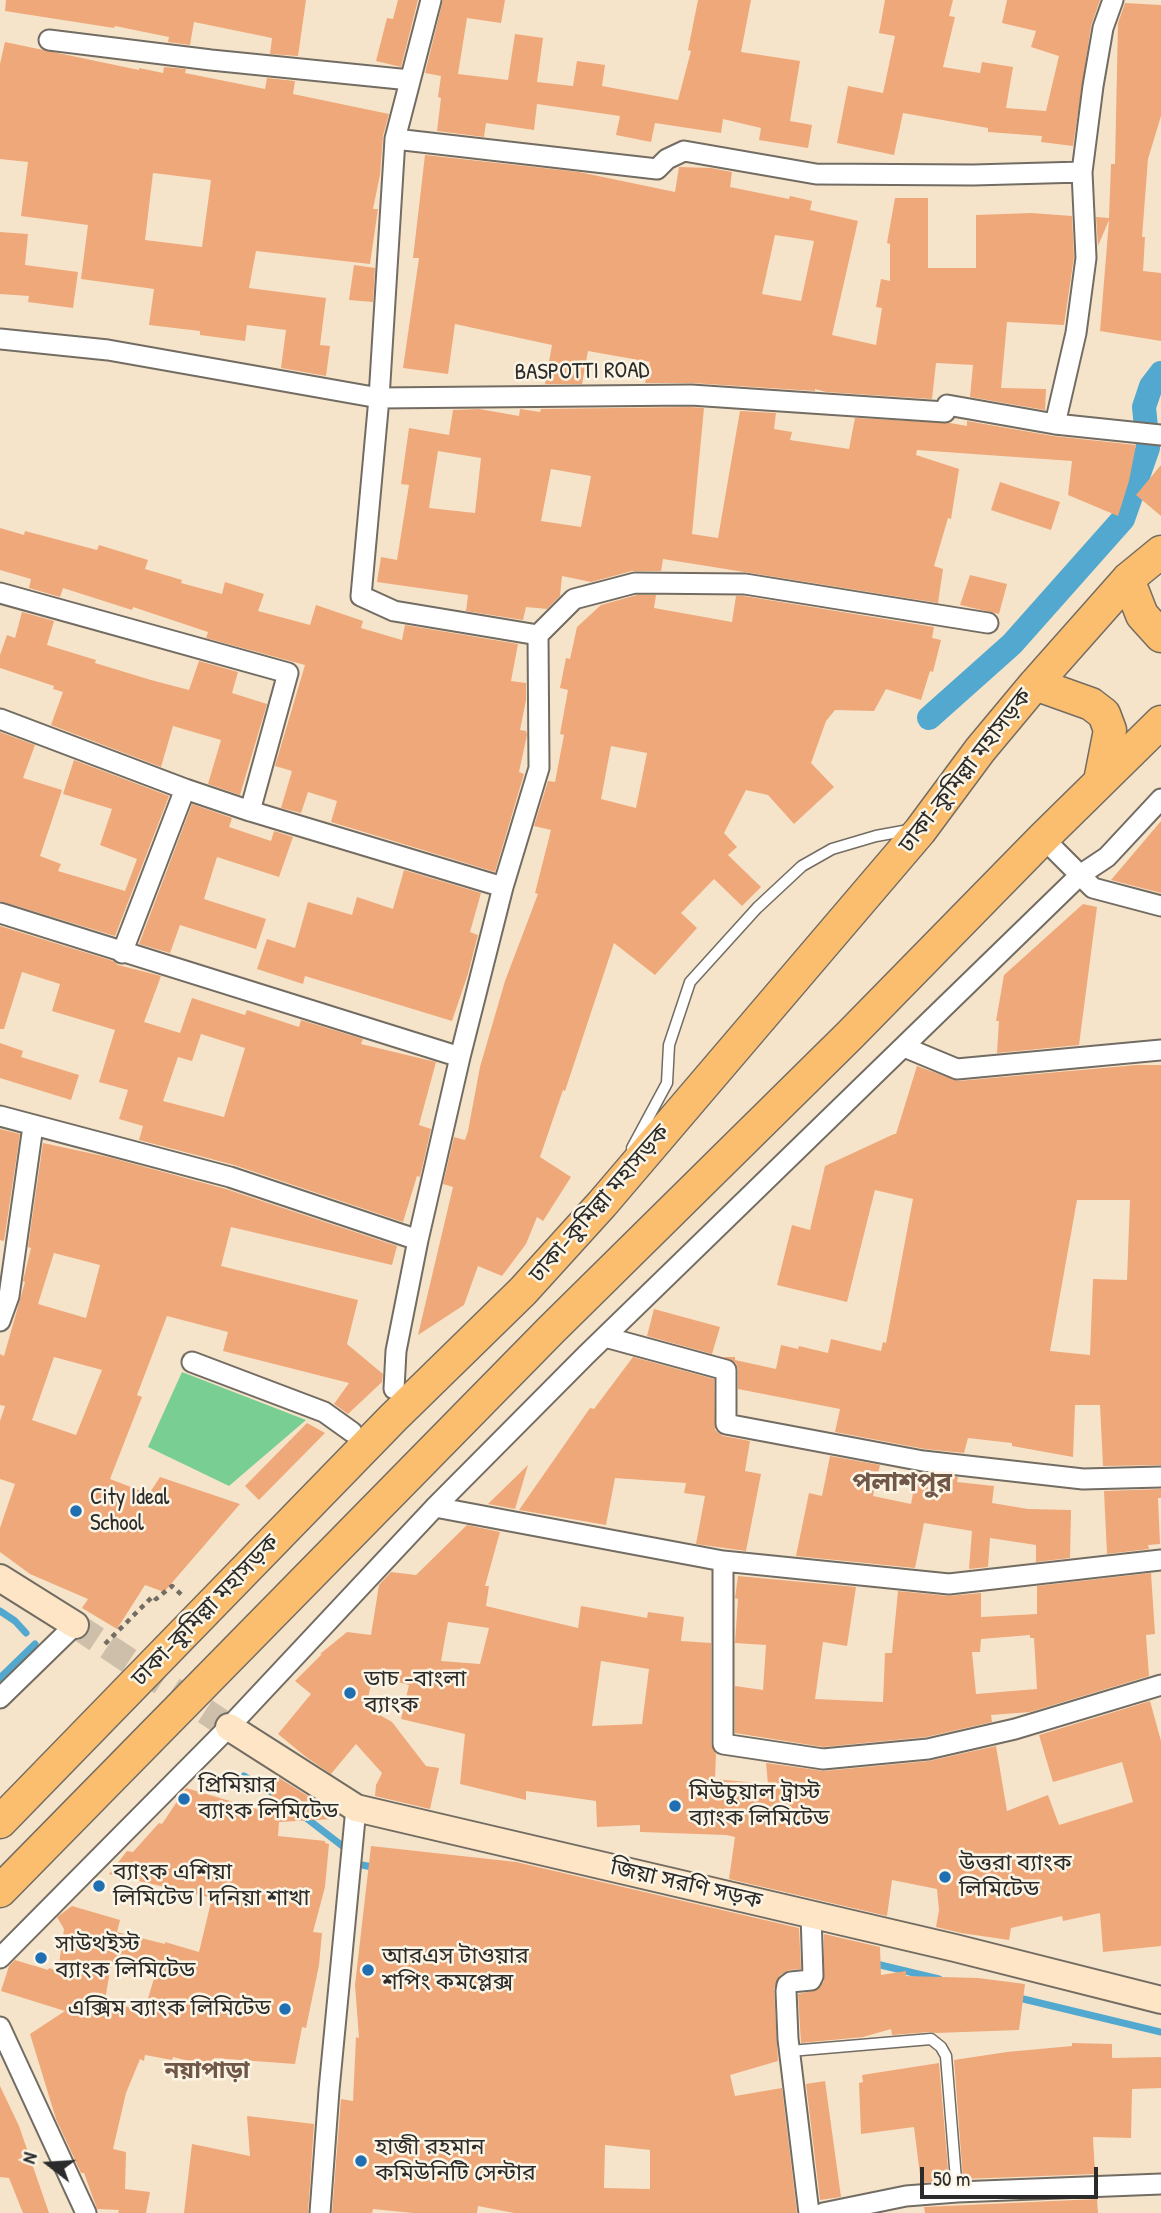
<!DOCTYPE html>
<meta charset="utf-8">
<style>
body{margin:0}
#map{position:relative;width:1161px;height:2213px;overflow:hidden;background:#f6e4ca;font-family:"Patrick Hand",sans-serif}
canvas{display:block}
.north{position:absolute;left:14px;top:2129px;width:70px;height:70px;-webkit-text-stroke:5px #fcf5e5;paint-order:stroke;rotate:287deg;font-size:19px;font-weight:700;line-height:28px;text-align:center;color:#2b2b2b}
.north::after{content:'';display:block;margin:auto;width:24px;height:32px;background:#2b2b2b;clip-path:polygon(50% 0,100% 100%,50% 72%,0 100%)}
.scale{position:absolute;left:920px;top:2167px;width:178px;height:32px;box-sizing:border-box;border:4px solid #2b2b2b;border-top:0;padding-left:9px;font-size:21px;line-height:24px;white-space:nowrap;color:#2b2b2b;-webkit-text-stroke:5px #fcf5e5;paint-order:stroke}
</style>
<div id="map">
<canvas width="1161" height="2213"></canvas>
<div class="north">N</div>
<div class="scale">50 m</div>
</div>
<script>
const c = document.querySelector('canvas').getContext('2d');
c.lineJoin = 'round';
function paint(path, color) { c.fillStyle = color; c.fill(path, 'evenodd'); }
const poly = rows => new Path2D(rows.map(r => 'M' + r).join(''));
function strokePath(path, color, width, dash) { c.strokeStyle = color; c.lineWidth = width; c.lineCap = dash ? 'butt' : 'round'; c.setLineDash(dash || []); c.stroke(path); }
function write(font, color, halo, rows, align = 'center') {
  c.font = font + ' "Patrick Hand","Noto Sans Bengali",sans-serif'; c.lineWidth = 5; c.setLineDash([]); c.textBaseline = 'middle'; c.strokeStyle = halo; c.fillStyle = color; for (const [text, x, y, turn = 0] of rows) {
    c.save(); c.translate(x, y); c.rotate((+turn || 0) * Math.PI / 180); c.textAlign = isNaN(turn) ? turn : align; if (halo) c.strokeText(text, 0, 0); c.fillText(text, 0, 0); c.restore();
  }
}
paint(poly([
 [182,1372,306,1420,229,1486,148,1447]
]), '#79cf93');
strokePath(poly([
 [0,1611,15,1621,26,1633],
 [0,1678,35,1644],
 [244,1776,278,1796],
 [301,1814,345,1848],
 [362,1865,377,1868],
 [872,1963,939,1979],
 [1015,1997,1161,2032]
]), '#53a8cf', 7);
strokePath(poly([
 [929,718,1012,644,1123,519,1148,448,1144,407,1151,386,1161,373]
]), '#53a8cf', 24);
paint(poly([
 [6,0,306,0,298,56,270,54,272,38,194,22,190,45,168,42,169,37,115,26,114,28,5,11],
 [398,0,418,0,401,67,376,61,387,18,393,19],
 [443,0,505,0,501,23,467,18,458,74,508,80,515,34,543,38,537,82,573,86,577,61,605,65,602,86,678,100,691,51,688,50,698,0,751,0,741,52,800,61,790,121,812,125,808,148,759,140,761,128,723,119,721,133,655,123,651,142,616,135,620,116,537,104,534,130,486,123,484,137,437,131,441,98,438,97,441,76,425,73],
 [885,0,953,0,949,16,955,17,943,67,980,73,982,62,1013,67,1006,108,1046,111,1059,56,1031,47,1036,31,1002,23,1007,0,1100,0,1091,26,1073,146,1041,142,1042,136,988,132,988,128,903,113,894,155,837,143,848,86,883,93,895,36,879,33],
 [1125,3,1161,5,1161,116,1148,159,1142,237,1145,237,1143,271,1161,273,1161,341,1100,331,1109,220,1098,246,1096,217,1109,218,1111,164,1115,164,1118,23],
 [5,42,139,70,139,68,163,73,164,67,186,69,185,73,265,89,267,78,295,81,293,94,389,114,383,136,380,175,373,209,378,209,370,264,256,251,249,288,326,298,320,345,330,346,326,376,281,368,286,330,247,325,245,341,200,335,200,331,149,325,154,289,81,279,88,225,21,216,28,162,0,159,0,64],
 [153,173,211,180,202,247,145,240],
 [425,155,579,172,675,192,679,167,711,168,732,172,730,187,789,199,790,196,812,201,810,210,858,221,832,335,876,345,882,308,876,307,881,279,890,281,890,244,887,243,895,198,928,198,928,268,976,268,976,215,1031,213,1072,216,1074,257,1064,325,1007,322,1001,388,1046,389,1045,410,970,397,973,365,936,363,932,399,826,392,815,389,815,391,692,383,645,383,650,362,588,351,582,384,545,384,552,345,455,324,448,374,403,368,419,258,413,258],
 [775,235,814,241,801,301,762,294],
 [0,232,28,234,25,265,78,272,73,308,28,302,29,296,0,294],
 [354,265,375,268,373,302,349,300],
 [691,407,704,408,692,534,718,538,740,411,776,413,774,429,792,432,790,440,849,449,855,418,950,423,967,426,967,421,1053,436,1136,445,1129,481,1118,516,1068,495,1072,461,917,450,916,455,959,469,951,519,948,518,934,566,943,569,938,603,663,559,661,571,632,571,591,582,562,576,560,596,547,609,526,607,523,620,466,611,468,595,377,582,381,557,397,560,409,485,401,484,409,428,449,435,453,410,479,409,519,416,520,409,540,412,541,409],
 [438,451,481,458,475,513,429,508],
 [551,469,591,476,581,527,541,521],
 [1161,465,1161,516,1136,495],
 [1000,482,1060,502,1051,530,991,510],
 [0,528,24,535,25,531,97,550,99,545,148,560,145,569,182,580,181,583,222,594,225,582,264,594,258,611,310,625,316,605,363,621,361,628,402,640,405,625,518,644,511,681,526,683,526,700,520,730,526,731,527,735,519,772,524,774,495,872,331,822,337,801,308,792,301,813,281,808,292,771,275,766,305,665,206,638,208,632,133,607,132,610,63,588,60,597,29,588,31,579,0,570],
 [970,575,1007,584,999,614,960,605],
 [637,595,656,595,654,608,732,622,736,596,744,596,934,627,932,638,941,640,933,672,930,671,921,700,886,689,874,711,835,710,826,721,811,763,834,787,794,824,768,795,746,790,724,833,737,847,728,855,761,887,742,906,714,879,681,913,697,928,655,975,614,943,565,1091,563,1090,540,1157,571,1177,543,1221,537,1217,526,1244,502,1276,478,1266,464,1305,418,1335,453,1187,443,1184,454,1137,465,1140,468,1131,480,1067,505,981,538,894,535,893,551,830,534,826,548,781,555,782,564,735,560,734,568,690,560,688,566,658,570,659,577,627,601,605],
 [611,746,647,753,636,808,601,799],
 [22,612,54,621,47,645,96,660,95,663,151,680,189,690,199,661,238,672,232,693,267,704,240,795,208,784,221,740,173,726,161,767,51,725,63,692,53,689,54,686,0,668,0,655,7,635,15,638],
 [0,732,35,745,23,778,62,790,40,856,61,864,58,871,125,891,137,859,100,845,112,809,63,794,74,760,169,796,115,936,0,901],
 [192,804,232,818,229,827,271,841,274,831,293,837,279,877,217,857,204,899,266,919,256,949,180,925,170,953,139,944],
 [1161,821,1161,893,1111,880],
 [404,870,481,893,470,932,478,935,468,974,452,1021,305,976,303,984,257,969,267,939,295,948,308,902,352,915,357,897,393,909],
 [1083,904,1097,907,1079,1045,997,1053,999,1021,996,1021,1004,975],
 [0,926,113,961,118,965,161,976,144,1022,180,1033,192,998,245,1015,247,1010,299,1027,301,1020,363,1039,361,1044,436,1062,419,1125,431,1129,420,1177,417,1176,403,1222,234,1165,139,1140,143,1126,119,1119,128,1090,99,1082,115,1030,52,1011,60,984,22,972,4,1029,0,1029],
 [201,1034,245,1048,224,1117,163,1101,178,1057,192,1061],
 [0,1043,23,1051,21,1057,79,1075,71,1100,0,1078],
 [1137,1065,1161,1065,1161,1465,1103,1466,1100,1405,1075,1405,1073,1457,1012,1446,1012,1443,968,1438,964,1453,925,1449,835,1432,840,1409,738,1389,738,1370,736,1363,723,1357,735,1357,735,1360,776,1369,781,1345,798,1349,799,1346,828,1353,831,1339,881,1351,883,1342,886,1343,913,1199,875,1190,847,1302,777,1285,792,1225,810,1230,825,1166,894,1134,896,1134,917,1066,958,1081],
 [1077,1200,1130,1200,1127,1280,1093,1279,1090,1355,1050,1351],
 [0,1129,20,1134,4,1241,0,1240],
 [43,1143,108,1157,226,1189,397,1246,392,1265,231,1227,221,1266,358,1300,347,1344,383,1374,382,1382,348,1414,334,1404,349,1383,223,1351,228,1332,167,1316,137,1395,142,1397,110,1479,149,1494,160,1477,240,1504,164,1592,145,1585,117,1629,82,1608,88,1599,30,1574,0,1552,0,1528,15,1484,0,1479,0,1421,5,1406,0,1405,0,1354,4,1356,25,1282,23,1281,31,1248,28,1247],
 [54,1253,100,1265,86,1318,38,1304],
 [54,1357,102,1370,76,1435,32,1420],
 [654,1309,720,1327,712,1354,647,1336],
 [633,1357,714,1379,715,1430,723,1436,750,1441,745,1471,761,1474,746,1551,696,1544,705,1496,684,1493,686,1483,615,1478,606,1525,519,1510,590,1408,594,1409],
 [307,1423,325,1433,259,1500,245,1486],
 [830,1456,880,1465,873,1496,911,1504,917,1472,958,1477,957,1482,994,1486,992,1503,1028,1509,1071,1510,1070,1558,1036,1562,1036,1545,990,1538,988,1567,969,1569,972,1531,924,1523,915,1568,796,1556,809,1493,822,1496],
 [528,1465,515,1509,488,1504,492,1500],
 [1161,1489,1161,1498,1158,1498,1160,1544,1148,1545,1149,1549,1107,1554,1104,1491],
 [467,1525,500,1532,485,1586,489,1586,486,1606,578,1628,581,1606,647,1618,648,1612,684,1617,681,1641,711,1643,711,1744,716,1754,715,1779,768,1784,766,1763,824,1771,929,1761,996,1746,1007,1811,1048,1795,1059,1825,1133,1802,1122,1762,1053,1782,1039,1735,1150,1701,1161,1741,1161,1946,1103,1952,1100,1913,1063,1921,1062,1916,1011,1928,1009,1940,961,1933,936,1927,939,1910,937,1889,892,1880,887,1916,729,1879,735,1837,726,1835,640,1832,640,1825,597,1827,596,1801,526,1791,526,1800,460,1784,465,1734,401,1719,409,1685,373,1675,366,1707,392,1722,426,1766,439,1768,430,1809,375,1796,376,1785,382,1773,356,1744,331,1774,306,1757,278,1734,311,1694,295,1681,322,1654,320,1654,347,1632,371,1635,379,1585,391,1572,416,1575],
 [448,1622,489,1628,480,1664,441,1661],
 [601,1661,649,1669,642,1724,592,1726],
 [1151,1573,1155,1634,1146,1635,1149,1676,1030,1712,991,1715,992,1722,926,1737,823,1747,735,1733,735,1686,763,1690,766,1645,735,1643,738,1599,735,1598,738,1576,856,1587,847,1646,823,1642,815,1699,883,1702,885,1653,892,1653,898,1591,948,1596,981,1593,981,1617,1037,1614,1037,1586],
 [1030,1635,1030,1638,1034,1638,1037,1689,976,1694,972,1652,980,1652,981,1639],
 [276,1776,333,1812,332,1819,279,1822,278,1836,325,1841,325,1843,329,1844,325,1887,313,1932,322,1933,319,1965,306,2028,302,2027,295,2064,214,2058,212,2067,173,2057,172,2060,145,2055,144,2061,140,2059,126,2093,113,2149,126,2152,125,2189,150,2192,146,2213,118,2213,119,2210,97,2209,84,2173,81,2173,56,2119,30,2034,65,2011,1,1991,9,1966,15,1960,48,1970,49,1968,58,1971,64,1929,57,1917,72,1906,120,1920,117,1932,165,1944,165,1942,199,1952,212,1898,109,1874,127,1851,133,1852,159,1823,162,1824,186,1788,267,1812],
 [111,1965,155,1975,144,2012,105,2000],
 [371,1846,516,1862,799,1928,801,1969,789,1970,780,1975,774,1989,778,2061,730,2075,735,2096,782,2088,797,2213,514,2213,478,2206,477,2213,413,2213,373,2209,372,2213,332,2213,341,2099,353,2101,356,2037,359,2038,355,1985],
 [605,2145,650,2150,650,2189,604,2188],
 [824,1934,880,1947,881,1975,906,1971,906,1976,978,1978,1025,1984,1019,2030,936,2033,930,2032,892,2035,891,2029,863,2037,801,2043,798,1994,817,1990,824,1981],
 [1072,2043,1112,2044,1112,2058,1161,2057,1161,2088,1132,2089,1131,2138,1093,2137,1095,2174,963,2179,954,2060,1007,2052,1072,2046],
 [939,2063,949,2180,921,2183,914,2127,861,2134,859,2083,863,2082,862,2075],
 [825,2081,841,2197,820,2200,806,2084],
 [0,2086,19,2126,49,2213,23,2213,9,2178,0,2177],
 [247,2116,314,2124,308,2213,184,2213,192,2144,250,2156],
 [1097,2199,1098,2213,925,2213,924,2207]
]), '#efa87a');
strokePath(poly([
 [75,1625,229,1727]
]), '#cdbfaa', 26, [26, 13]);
const service = poly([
 [632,1148,667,1083,669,1045,690,982,757,908,802,866,832,849,876,836,909,830],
 [790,2051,931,2039,941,2047,946,2056,957,2192]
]);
const minor = poly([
 [49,40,211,60,410,80],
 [395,139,657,169,667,159,684,151,816,174,973,175,1082,172],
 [0,339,108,350,379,398,691,395,945,412,947,405,1055,424,1161,435],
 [1055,424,1076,333,1086,258,1082,172,1093,86,1103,28,1113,0],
 [0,593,288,673,250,811,185,789,122,953],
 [538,635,574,599,635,583,745,584,988,623],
 [0,719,185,789],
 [250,811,503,887],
 [1043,838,1093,888,1161,906],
 [0,913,460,1057],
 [904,1047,957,1069,1161,1050],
 [0,1116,230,1177,418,1240],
 [0,1321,9,1296,33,1126],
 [605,1337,726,1370,726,1424,923,1461,1083,1479,1161,1477],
 [192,1362,324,1412,352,1432],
 [394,1389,396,1351,418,1240,460,1057,503,887,539,768,538,635,394,611,361,596,379,398,395,139,431,0],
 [435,1507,723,1561,949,1584,1161,1560],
 [723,1561,723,1744,823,1759,928,1749,1015,1729,1161,1685],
 [0,1698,75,1625],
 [0,1958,229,1727,435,1507,586,1355,1080,875,1107,857,1161,799],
 [0,2027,86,2213],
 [320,2213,329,2090,356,1808],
 [809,2213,788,2039,786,1991,787,1985,791,1982,811,1980,813,1976,811,1914],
 [823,2213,906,2196,957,2192,1161,2184]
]);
const secondary = poly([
 [0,1578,75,1625],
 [229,1727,356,1808,955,1948,1161,2000]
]);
const trunk = poly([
 [1128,579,1142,615,1161,636],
 [1035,684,1091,704,1104,714,1110,730,1100,781],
 [0,1822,393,1418,523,1291,602,1204,920,831,980,750,1035,684,1128,579,1161,552],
 [0,1891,551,1330,850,1035,1043,838,1161,722]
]);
strokePath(service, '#726c63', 13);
strokePath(minor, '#726c63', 23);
strokePath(secondary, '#726c63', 30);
strokePath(trunk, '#726c63', 35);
strokePath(poly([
 [105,1644,153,1596,156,1599,172,1586,184,1597]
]), '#726c63', 4.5, [5, 5]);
strokePath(service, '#fff', 10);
strokePath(minor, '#fff', 19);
strokePath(secondary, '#fde5c5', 26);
strokePath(trunk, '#fbbd6e', 32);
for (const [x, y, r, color] of [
 [76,1511,7,"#1f6fb2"],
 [350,1693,7,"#1f6fb2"],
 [184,1799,7,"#1f6fb2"],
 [675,1806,7,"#1f6fb2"],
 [945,1877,7,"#1f6fb2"],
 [99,1886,7,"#1f6fb2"],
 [41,1958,7,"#1f6fb2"],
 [368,1970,7,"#1f6fb2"],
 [285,2009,7,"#1f6fb2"],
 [361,2161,7,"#1f6fb2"]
]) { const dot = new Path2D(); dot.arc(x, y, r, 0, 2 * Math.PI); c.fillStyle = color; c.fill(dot); strokePath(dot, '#fcf5e5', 2.5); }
write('23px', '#2b2b2b', '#fcf5e5', [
 ["BASPOTTI ROAD",582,372,-1],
 ["ঢাকা–কুমিল্লা মহাসড়ক",966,771,-52],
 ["ঢাকা–কুমিল্লা মহাসড়ক",600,1204,-49],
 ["ঢাকা–কুমিল্লা মহাসড়ক",206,1611,-46],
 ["জিয়া সরণি সড়ক",686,1885,13]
]);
write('23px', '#2b2b2b', '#fcf5e5', [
 ["City Ideal",90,1498],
 ["School",90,1524],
 ["ডাচ -বাংলা",364,1680],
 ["ব্যাংক",364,1706],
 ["প্রিমিয়ার",198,1786],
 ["ব্যাংক লিমিটেড",198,1812],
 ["মিউচুয়াল ট্রাস্ট",689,1793],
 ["ব্যাংক লিমিটেড",689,1819],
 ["উত্তরা ব্যাংক",959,1864],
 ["লিমিটেড",959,1890],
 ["ব্যাংক এশিয়া",113,1873],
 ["লিমিটেড | দনিয়া শাখা",113,1899],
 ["সাউথইস্ট",55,1945],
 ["ব্যাংক লিমিটেড",55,1971],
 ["আরএস টাওয়ার",382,1957],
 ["শপিং কমপ্লেক্স",382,1983],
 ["এক্সিম ব্যাংক লিমিটেড",271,2009,"right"],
 ["হাজী রহমান",375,2148],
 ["কমিউনিটি সেন্টার",375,2174]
], 'left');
write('bold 24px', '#705747', '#fcf5e5', [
 ["নয়াপাড়া",207,2072]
]);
write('bold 26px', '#705747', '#fcf5e5', [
 ["পলাশপুর",902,1484]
]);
</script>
